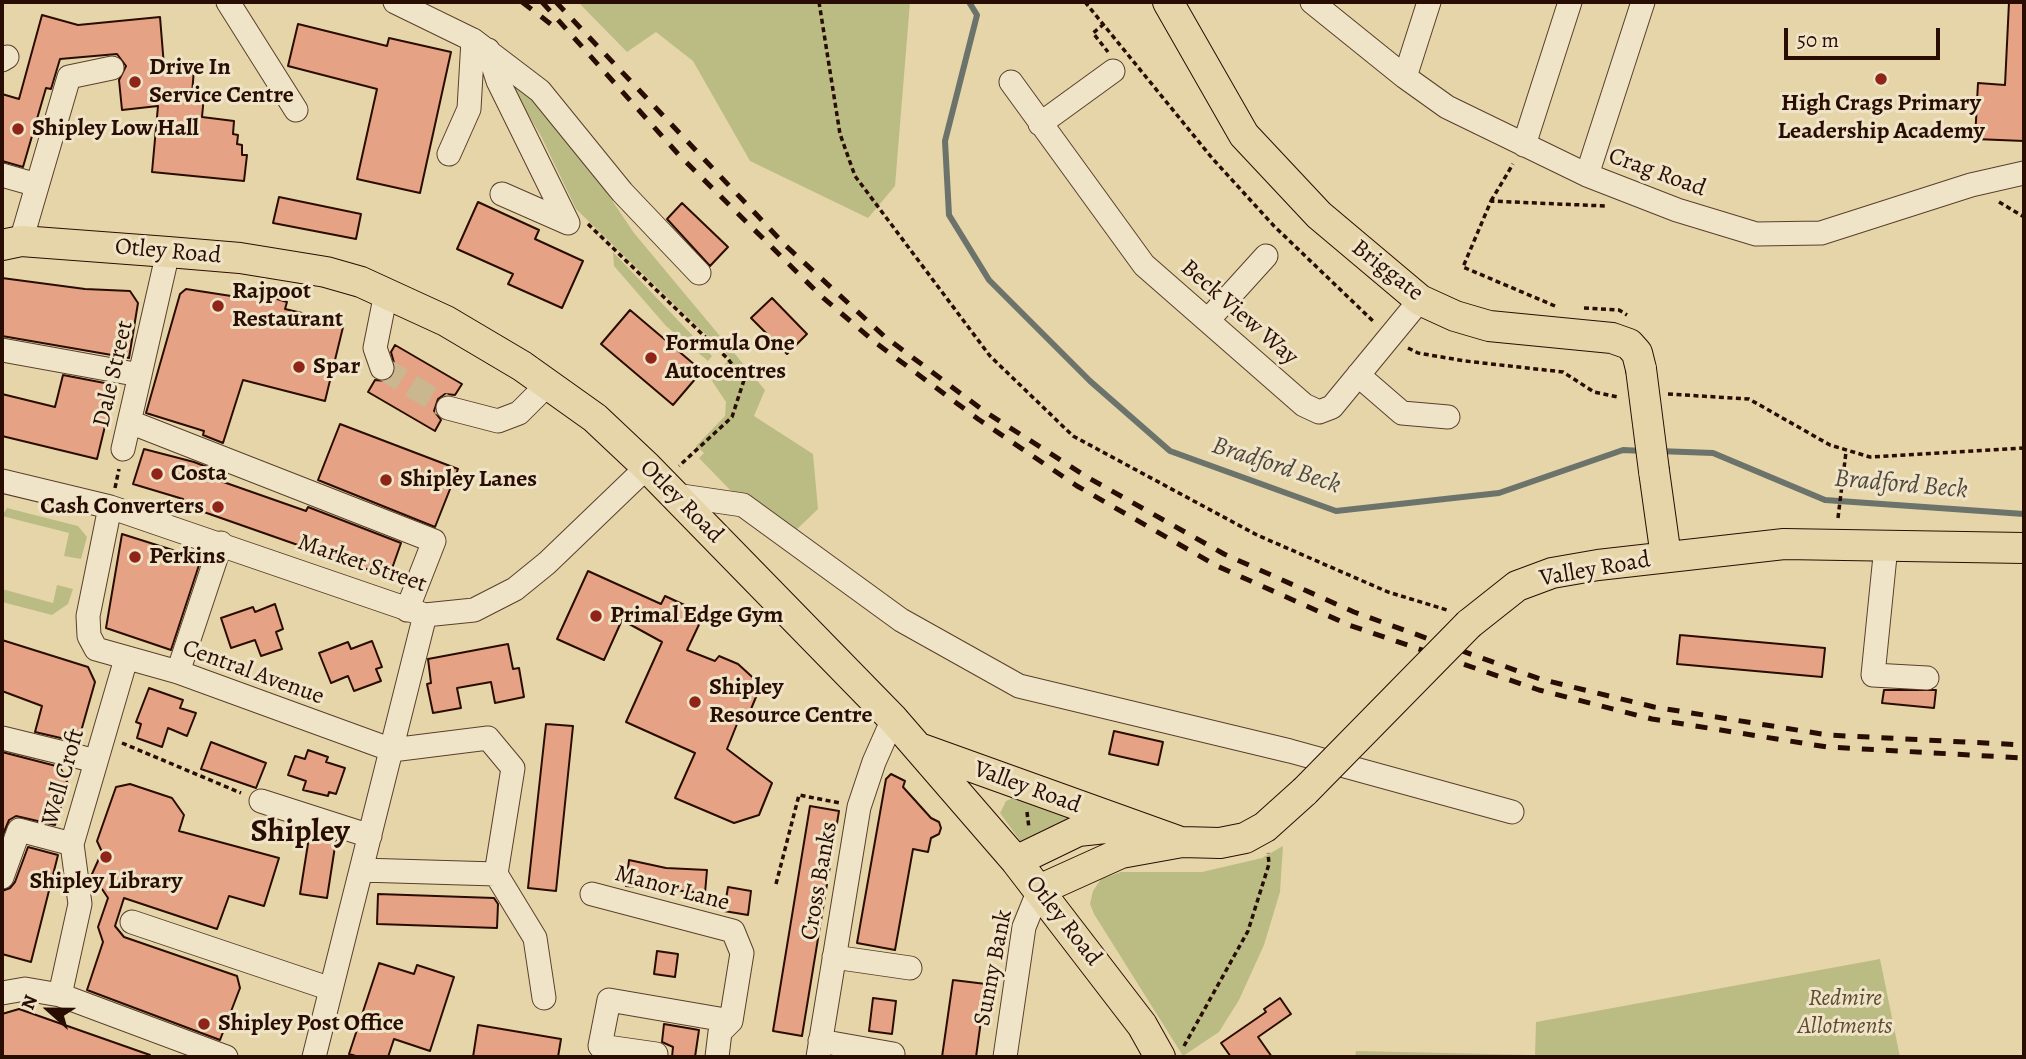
<!DOCTYPE html>
<style>
body{margin:0}
#map{position:relative;width:2026px;height:1059px;overflow:hidden;background:#e6d5a9;font-family:Alegreya,serif}
canvas{display:block}
.frame{position:absolute;inset:0;border:4px solid #2a0d02;pointer-events:none}
.north{position:absolute;left:14px;top:975px;width:70px;height:70px;-webkit-text-stroke:5px #efe4c7;paint-order:stroke;rotate:291deg;font-size:19px;font-weight:700;line-height:28px;text-align:center;color:#2a0d02}
.north::after{content:'';display:block;margin:auto;width:24px;height:32px;background:#2a0d02;clip-path:polygon(50% 0,100% 100%,50% 72%,0 100%)}
.scale{position:absolute;left:1784px;top:28px;width:156px;height:32px;box-sizing:border-box;border:4px solid #2a0d02;border-top:0;padding-left:9px;font-size:21px;line-height:24px;white-space:nowrap;color:#2a0d02;-webkit-text-stroke:5px #efe4c7;paint-order:stroke}
</style>
<div id="map">
<canvas width="2026" height="1059"></canvas>
<div class="frame"></div>
<div class="north">N</div>
<div class="scale">50 m</div>
</div>
<script>
const c = document.querySelector('canvas').getContext('2d');
c.lineJoin = 'round';
function paint(path, color) { c.fillStyle = color; c.fill(path, 'evenodd'); }
const poly = rows => new Path2D(rows.map(r => 'M' + r).join(''));
function strokePath(path, color, width, dash) { c.strokeStyle = color; c.lineWidth = width; c.lineCap = dash ? 'butt' : 'round'; c.setLineDash(dash || []); c.stroke(path); }
function write(font, color, halo, rows, align = 'center') {
  c.font = font + ' Alegreya,serif'; c.lineWidth = 6; c.setLineDash([]); c.textBaseline = 'middle'; c.strokeStyle = halo; c.fillStyle = color; for (const [text, x, y, turn = 0] of rows) {
    c.save(); c.translate(x, y); c.rotate((+turn || 0) * Math.PI / 180); c.textAlign = isNaN(turn) ? turn : align; if (halo) c.strokeText(text, 0, 0); c.fillText(text, 0, 0); c.restore();
  }
}
paint(poly([
 [578,2,910,2,895,186,868,218,750,161,693,61,656,32,627,52],
 [507,79,533,99,586,162,634,233,765,390,754,416,813,454,818,509,795,531,733,493,699,458,704,453,696,446,725,416,726,402,712,381,730,358,576,209,541,136],
 [613,252,712,356,708,361,666,326,614,266],
 [7,508,78,526,87,537,81,559,64,556,69,533,2,516],
 [57,585,73,589,68,604,52,615,2,602,2,589,53,603],
 [1015,797,1084,820,1037,834,1021,842,1000,813,1006,801],
 [1283,846,1280,892,1264,945,1239,1000,1219,1032,1183,1056,1094,914,1090,904,1093,891,1101,879,1121,872,1202,872,1262,858],
 [1880,959,1900,1057,1355,1057,1356,1051,1535,1055,1536,1022]
]), '#bbbc84');
strokePath(poly([
 [969,2,977,15,945,141,949,215,989,280,1090,381,1170,451,1336,511,1499,493,1623,450,1644,451],
 [1658,451,1713,453,1825,500,2024,514]
]), '#6c736b', 6);
const building = poly([
 [2009,2,2024,2,2024,141,1975,139,1978,83,2005,85,2009,2],
 [42,15,78,25,160,17,164,66,194,69,192,94,204,96,202,117,234,121,233,134,238,135,237,144,242,145,242,155,247,155,244,181,152,172,158,106,122,110,119,80,126,66,117,54,60,59,51,89,46,88,23,167,2,161,2,94,19,99,42,15],
 [298,24,387,46,389,38,451,52,420,193,357,179,377,89,288,66,298,24],
 [279,197,361,214,356,239,273,223,279,197],
 [478,202,539,230,535,239,583,261,562,308,508,284,513,274,457,249,478,202],
 [682,203,728,247,710,266,667,219,682,203],
 [2,278,85,289,130,291,138,303,129,358,2,336,2,278],
 [186,289,244,298,247,290,287,302,285,309,344,323,325,401,243,380,223,443,203,435,204,431,146,413,180,294,186,289],
 [772,298,807,334,787,354,751,318,772,298],
 [630,310,702,371,673,405,601,344,630,310],
 [395,345,462,384,455,395,445,394,438,399,434,411,441,420,435,431,368,392,375,380,386,381,393,377,396,370,391,352,395,345],
 [63,375,115,385,97,459,2,436,2,394,55,407,63,375],
 [340,424,458,469,435,527,318,480,340,424],
 [144,449,194,462,215,470,212,478,306,511,308,507,401,543,389,577,181,504,183,499,133,484,144,449],
 [122,534,201,559,171,650,106,628,122,534],
 [588,571,661,604,665,596,704,614,687,650,715,661,719,656,738,664,761,685,746,721,739,719,727,749,772,783,759,815,734,823,675,798,695,753,626,722,662,642,622,620,604,660,557,639,588,571],
 [275,604,283,629,276,632,282,649,261,656,255,640,231,648,221,618,253,607,255,612,275,604],
 [1680,635,1825,648,1822,677,1677,664,1680,635],
 [2,640,88,667,95,682,78,742,35,732,42,706,2,691,2,640],
 [372,641,382,667,376,669,381,681,354,691,348,676,331,683,319,653,348,642,351,649,372,641],
 [508,644,513,669,519,668,524,697,495,703,491,682,457,688,461,708,433,713,427,684,431,683,428,659,508,644],
 [149,688,183,700,180,708,196,713,187,736,168,728,162,747,137,738,141,724,136,722,149,688],
 [1884,690,1936,690,1934,708,1882,703,1884,690],
 [546,724,573,726,556,891,528,888,546,724],
 [1114,731,1163,742,1158,765,1109,754,1114,731],
 [211,742,266,763,256,788,201,769,211,742],
 [308,750,328,757,326,762,345,768,336,794,329,792,328,796,303,790,306,781,288,775,295,756,305,759,308,750],
 [2,752,60,767,68,784,55,825,16,816,9,820,2,837,2,752],
 [891,774,905,781,903,787,931,818,939,822,941,828,939,834,931,838,928,852,913,849,895,950,857,943,886,779,891,774],
 [130,784,172,798,184,815,179,831,279,858,264,906,229,896,217,929,124,898,115,926,124,937,237,976,240,988,220,1040,87,990,103,942,98,927,108,898,92,874,102,852,97,841,116,787,130,784],
 [810,806,839,811,802,1036,773,1031,810,806],
 [310,831,336,840,327,898,300,894,310,831],
 [28,847,58,855,31,962,2,954,2,891,10,888,15,882,28,847],
 [629,860,666,868,707,870,705,893,626,886,629,860],
 [728,887,751,891,748,915,724,911,728,887],
 [378,894,494,898,498,904,497,928,377,924,378,894],
 [657,951,678,954,675,977,654,974,657,951],
 [379,963,414,974,417,965,454,977,430,1051,394,1039,388,1057,359,1057,349,1054,379,963],
 [953,980,986,984,976,1057,942,1057,953,980],
 [873,998,896,1001,892,1034,869,1031,873,998],
 [1280,998,1291,1014,1258,1037,1272,1057,1231,1057,1221,1043,1266,1012,1264,1009,1280,998],
 [19,1009,150,1055,150,1057,2,1057,2,1014,19,1009],
 [664,1024,699,1030,695,1057,672,1057,673,1047,662,1042,664,1024],
 [478,1025,561,1039,558,1057,473,1057,478,1025]
]);
paint(building, '#e5a284');
strokePath(building, '#2a0d02', 2);
strokePath(poly([
 [382,368,448,408]
]), '#cab790', 23, [23, 11]);
const minor = poly([
 [228,2,296,110],
 [395,2,473,40,540,91,622,192,699,273],
 [1312,2,1405,77,1447,107,1587,175,1677,210,1756,234,1821,233,1971,185,2024,173],
 [488,50,498,81,568,223,502,194],
 [2,60,7,57],
 [1405,77,1429,2],
 [1011,82,1144,265,1304,405,1319,412,1332,407,1420,300],
 [1040,124,1113,71],
 [1524,145,1570,2],
 [449,154,469,109,473,40],
 [2,175,37,185],
 [1587,175,1643,2],
 [21,241,69,77,112,68],
 [1208,320,1266,256],
 [2,350,140,375],
 [382,368,375,348,386,293],
 [1358,375,1402,413,1448,417],
 [448,408,498,421,519,413,548,384],
 [130,422,434,541,407,610],
 [123,449,168,252],
 [2,481,110,507,425,615,474,610,515,589,547,563,647,467],
 [675,495,743,505,901,620,1019,686,1290,751,1512,812],
 [110,507,88,616,89,636,96,649,178,672,392,750,488,738,513,768,496,874,361,870],
 [1886,546,1873,675,1927,678],
 [178,672,221,543],
 [2,738,96,761],
 [261,801,370,836],
 [496,874,535,938,544,998],
 [2,877,19,830,72,844],
 [592,894,733,931,742,953,731,1021,720,1032,717,1057],
 [132,922,331,989],
 [834,957,910,968],
 [2,993,25,989,60,995,226,1057],
 [60,995,80,904,72,844,126,659],
 [820,1041,893,1054],
 [656,1054,600,1046,609,1000,731,1021],
 [314,1057,425,615],
 [818,1057,859,807,874,762,893,719],
 [1005,1057,1024,927,1039,890]
]);
const major = poly([
 [1168,2,1244,135,1319,215,1420,300,1455,316,1489,326,1612,338,1629,344,1637,353,1641,369],
 [2,245,21,241,168,252,240,258,326,272,361,282,446,321,522,366,595,418,647,467,893,719,1016,861,1142,1025,1160,1057],
 [1654,471,1666,557],
 [1469,624,1517,586,1552,573,1598,565,1784,544,2024,548],
 [922,749,1178,841],
 [1016,861,1078,831,1124,826],
 [1039,890,1121,853,1182,842,1220,843,1245,838,1265,827,1305,791]
]);
strokePath(minor, '#593f2c', 25);
strokePath(major, '#2a0d02', 32);
strokePath(poly([
 [819,2,840,134,855,176,990,356,1073,436,1257,535,1388,592,1447,610],
 [1085,2,1212,158,1274,226,1374,322],
 [1104,24,1093,33,1108,52],
 [1491,201,1513,164],
 [1999,202,2024,217],
 [588,224,728,359,744,380,732,417,679,466],
 [1555,306,1463,267,1491,201,1605,206],
 [1584,308,1619,310,1627,315],
 [1408,348,1418,353,1465,361,1563,372,1594,392,1618,397],
 [1668,394,1749,399,1830,445,1870,457,2024,448],
 [115,488,119,469],
 [1838,518,1846,452],
 [122,743,241,793],
 [1027,812,1029,828],
 [776,884,799,795,840,803],
 [1184,1046,1248,931,1269,864,1268,853]
]), '#2a0d02', 3.5, [5, 3.5]);
strokePath(minor, '#efe4c7', 23);
strokePath(major, '#e6d5a9', 30);
strokePath(poly([
 [522,2,552,25],
 [542,2,679,155,821,296,876,343,978,419,1077,486,1217,566,1349,625,1539,690,1652,719,1827,747,2024,758],
 [556,2,786,246,884,336,984,411,1087,477,1224,554,1354,612,1540,679,1654,707,1828,735,2024,745]
]), '#2a0d02', 5, [12, 12]);
const majorBridge = poly([
 [1641,369,1654,471],
 [1305,791,1469,624]
]);
strokePath(majorBridge, '#2a0d02', 32, []);
strokePath(majorBridge, '#e6d5a9', 30);
for (const [x, y, r, color] of [
 [1881,79,7,"#8f2418"],
 [135,82,7,"#8f2418"],
 [18,129,7,"#8f2418"],
 [218,306,7,"#8f2418"],
 [651,358,7,"#8f2418"],
 [299,367,7,"#8f2418"],
 [157,474,7,"#8f2418"],
 [386,480,7,"#8f2418"],
 [218,507,7,"#8f2418"],
 [135,557,7,"#8f2418"],
 [596,616,7,"#8f2418"],
 [695,702,7,"#8f2418"],
 [106,857,7,"#8f2418"],
 [204,1024,7,"#8f2418"]
]) { const dot = new Path2D(); dot.arc(x, y, r, 0, 2 * Math.PI); c.fillStyle = color; c.fill(dot); strokePath(dot, '#efe4c7', 2.5); }
write('bold 24px', '#2a0d02', '#efe4c7', [
 ["Drive In",149,68],
 ["Service Centre",149,96],
 ["High Crags Primary",1881,104,"center"],
 ["Leadership Academy",1881,132,"center"],
 ["Shipley Low Hall",32,129],
 ["Rajpoot",232,292],
 ["Restaurant",232,320],
 ["Formula One",665,344],
 ["Autocentres",665,372],
 ["Spar",313,367],
 ["Costa",171,474],
 ["Shipley Lanes",400,480],
 ["Cash Converters",204,507,"right"],
 ["Perkins",149,557],
 ["Primal Edge Gym",610,616],
 ["Shipley",709,688],
 ["Resource Centre",709,716],
 ["Shipley Library",106,882,"center"],
 ["Shipley Post Office",218,1024]
], 'left');
write('24px', '#2a0d02', '#efe4c7', [
 ["Crag Road",1657,173,20],
 ["Otley Road",168,252,5],
 ["Briggate",1387,271,38],
 ["Beck View Way",1239,313,41],
 ["Dale Street",114,374,-77],
 ["Otley Road",681,502,45],
 ["Market Street",362,564,19],
 ["Valley Road",1595,570,-10],
 ["Central Avenue",253,673,20],
 ["Well Croft",64,777,-74],
 ["Valley Road",1027,788,20],
 ["Cross Banks",820,881,-80],
 ["Manor Lane",672,889,15],
 ["Otley Road",1063,921,52],
 ["Sunny Bank",994,968,-79]
]);
write('italic 24px', '#5d4a30', '#efe4c7', [
 ["Redmire",1845,999],
 ["Allotments",1845,1027]
]);
write('italic 26px', '#50483f', '#efe4c7', [
 ["Bradford Beck",1276,466,18],
 ["Bradford Beck",1901,485,5]
]);
write('bold 32px', '#2a0d02', '#efe4c7', [
 ["Shipley",300,833]
]);
</script>
